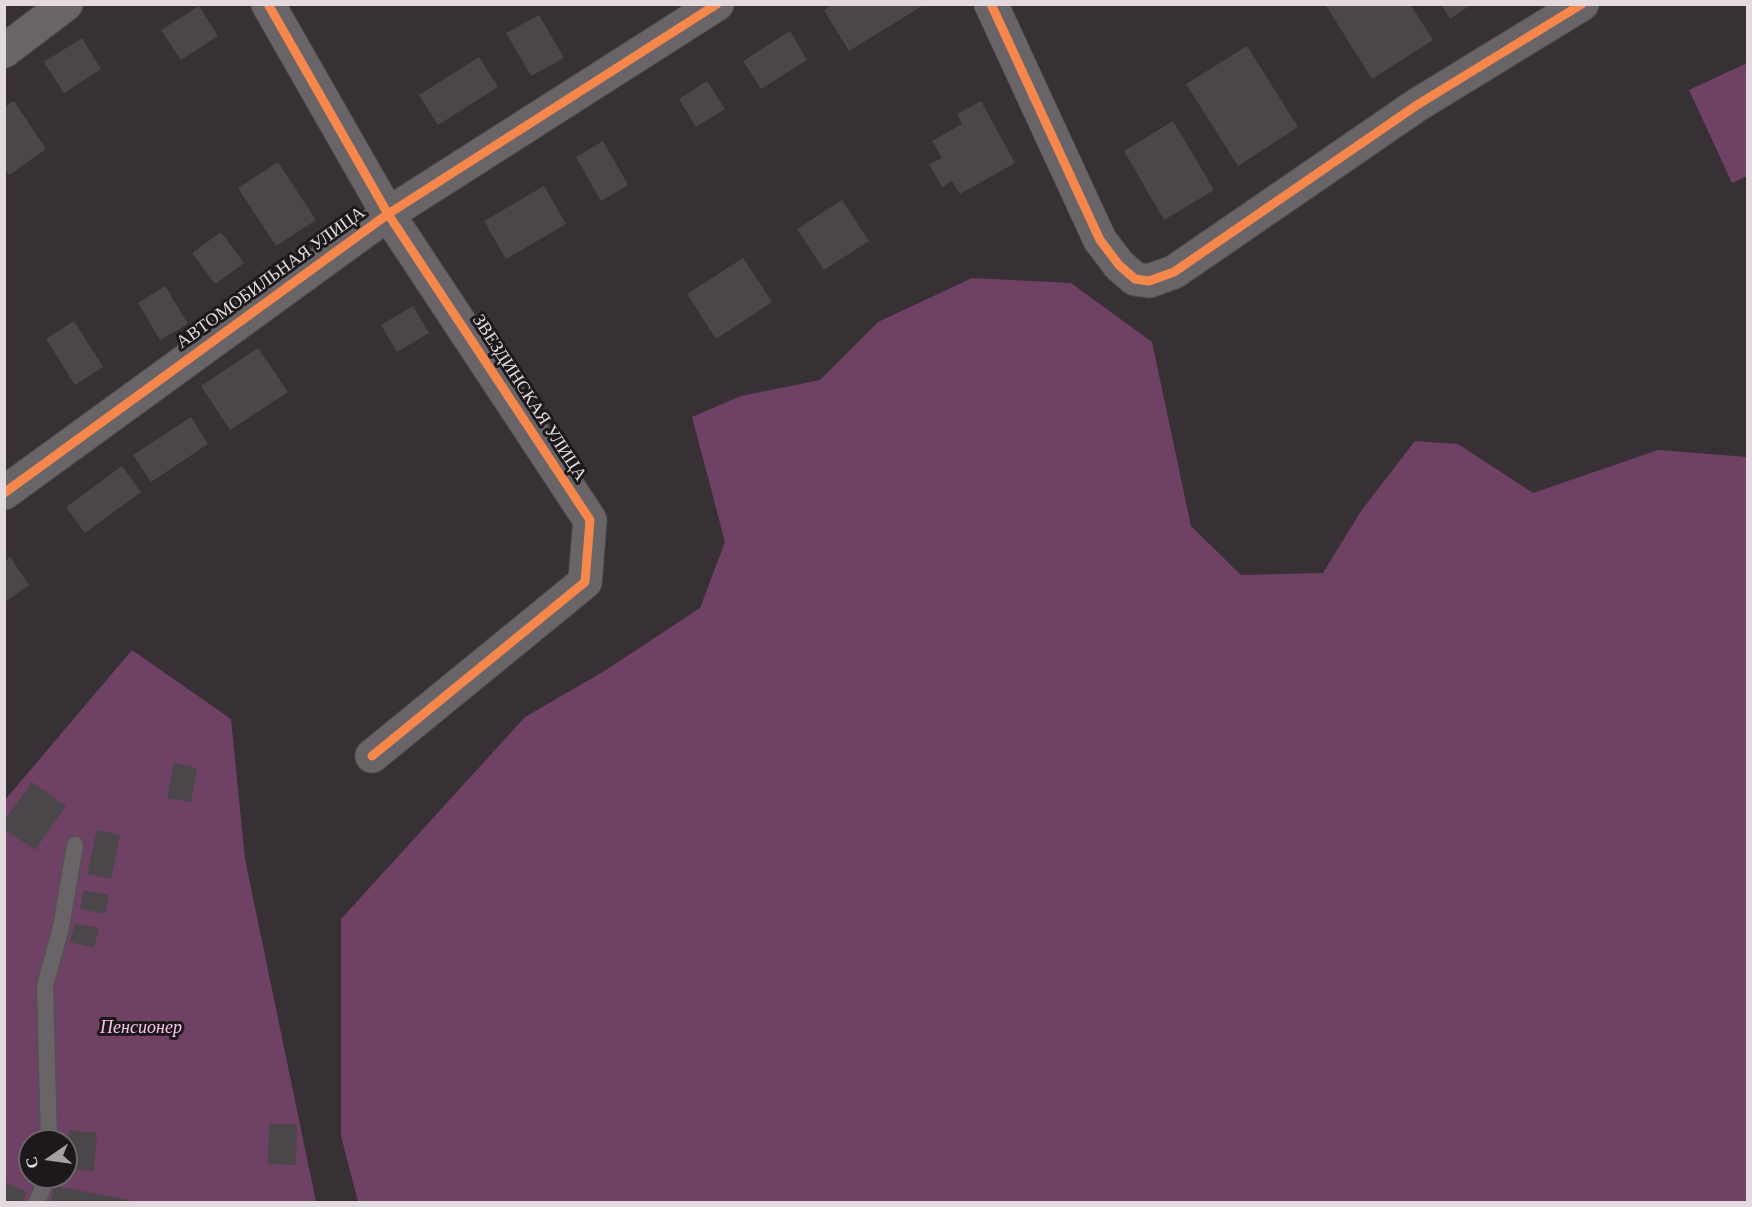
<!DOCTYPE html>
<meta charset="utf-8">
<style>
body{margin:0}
#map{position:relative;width:1752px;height:1207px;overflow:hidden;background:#373135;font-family:"Times New Roman",serif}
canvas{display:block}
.frame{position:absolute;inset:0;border:6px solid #e2dadf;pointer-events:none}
.north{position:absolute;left:18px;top:1129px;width:60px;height:60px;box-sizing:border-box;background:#1d181c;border:2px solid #6c666a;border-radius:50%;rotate:257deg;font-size:16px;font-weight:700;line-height:24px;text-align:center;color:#e2dadf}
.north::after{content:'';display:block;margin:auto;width:21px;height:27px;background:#a69fa4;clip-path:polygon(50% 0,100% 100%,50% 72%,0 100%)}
</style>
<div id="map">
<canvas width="1752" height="1207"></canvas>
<div class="frame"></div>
<div class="north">С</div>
</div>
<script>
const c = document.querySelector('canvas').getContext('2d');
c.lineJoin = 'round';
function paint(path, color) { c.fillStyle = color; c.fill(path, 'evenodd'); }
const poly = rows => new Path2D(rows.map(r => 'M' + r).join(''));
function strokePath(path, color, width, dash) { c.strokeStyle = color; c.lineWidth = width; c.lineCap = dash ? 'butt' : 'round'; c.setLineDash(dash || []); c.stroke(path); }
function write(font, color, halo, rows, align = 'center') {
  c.font = font + ' "Times New Roman",serif'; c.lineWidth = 6; c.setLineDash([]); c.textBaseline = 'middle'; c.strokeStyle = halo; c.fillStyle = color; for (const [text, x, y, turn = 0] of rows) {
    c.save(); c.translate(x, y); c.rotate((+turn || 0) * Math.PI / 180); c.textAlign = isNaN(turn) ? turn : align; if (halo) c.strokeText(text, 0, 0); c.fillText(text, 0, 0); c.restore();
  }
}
paint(poly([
 [1747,63,1747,176,1732,183,1689,90],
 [972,278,1071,283,1152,342,1191,526,1241,575,1323,573,1361,511,1415,441,1458,444,1533,493,1658,450,1747,457,1747,1202,358,1202,341,1136,341,919,525,717,606,670,700,608,725,542,692,417,741,396,820,380,878,322],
 [132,650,231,719,245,859,316,1202,5,1202,5,800],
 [30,1141,66,1141,66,1177,30,1177]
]), '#6f4164');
paint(poly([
 [833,4,921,4,922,6,849,51,824,10],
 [1325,4,1410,4,1433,40,1372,79],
 [1441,4,1472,4,1450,19],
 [199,6,218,36,181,60,161,30],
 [539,15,564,58,531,76,506,33],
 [790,31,807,60,761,89,743,61],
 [82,38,101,69,64,93,44,62],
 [1247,46,1298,127,1238,166,1186,84],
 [479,57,498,87,438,125,419,95],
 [707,81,725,109,696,127,679,99],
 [14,101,46,149,9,175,4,167,4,107],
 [981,101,1015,163,960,194,952,181,942,187,929,164,942,158,932,141,962,124,957,114],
 [1173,121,1214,190,1164,220,1124,151],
 [603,141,628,185,601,201,576,157],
 [278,162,316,220,276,246,238,188],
 [544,186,566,224,506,259,484,221],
 [842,200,869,241,824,270,797,229],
 [221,232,244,263,215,284,192,253],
 [743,258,772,302,716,339,687,294],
 [165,286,188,324,160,340,138,303],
 [413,306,429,333,397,352,381,325],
 [74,321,103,367,75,385,46,339],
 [258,348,288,392,230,430,201,386],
 [191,417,208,444,151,482,133,455],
 [122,466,141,492,85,533,66,507],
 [10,557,29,585,5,602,5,561],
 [174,763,197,768,191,802,167,798],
 [32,782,66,806,35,850,4,829,4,821],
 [97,830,120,835,111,879,87,874],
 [84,890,109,895,105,914,80,909],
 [75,923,99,928,94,948,70,942],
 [269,1124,297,1124,296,1165,268,1164],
 [69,1130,97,1133,94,1171,66,1169],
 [4,1182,27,1192,22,1202,4,1202],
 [54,1186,130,1200,130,1202,51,1202]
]), '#4b4649');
const service = poly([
 [49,1141,45,986,61,927,75,845],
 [37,1202,47,1177]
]);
const minor = poly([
 [268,4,388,214,590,520,585,582,372,756],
 [991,4,1100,240,1119,265,1135,279,1149,281,1174,272,1417,105,1582,4],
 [4,51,66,4],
 [4,493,388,214,717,4]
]);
strokePath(service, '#555053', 19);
strokePath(minor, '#555053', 35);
strokePath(service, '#686467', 16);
strokePath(minor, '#686467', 33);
strokePath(poly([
 [268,4,388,214,590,520,585,582,372,756],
 [991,4,1100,240,1119,265,1135,279,1149,281,1174,272,1417,105,1582,4],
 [4,493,388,214,717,4]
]), '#f5874c', 9);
write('18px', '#e2dadf', '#1d181c', [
 ["АВТОМОБИЛЬНАЯ УЛИЦА",271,278,-36],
 ["ЗВЕЗДИНСКАЯ УЛИЦА",529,398,57]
]);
write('italic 18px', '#f9c3ea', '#1d181c', [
 ["Пенсионер",141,1028]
]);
</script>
